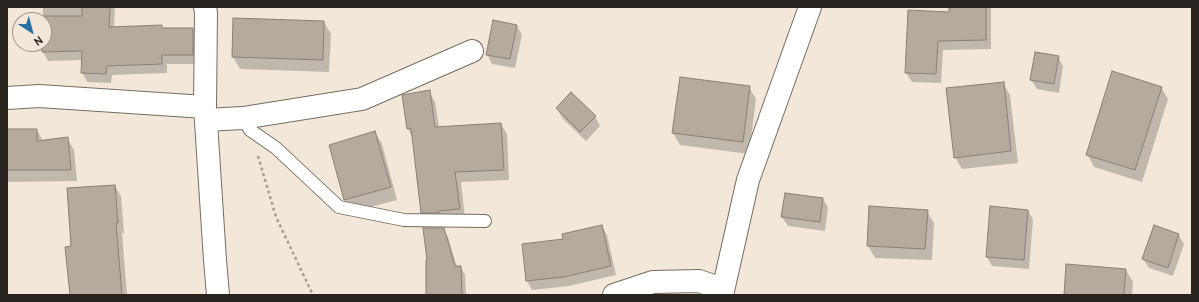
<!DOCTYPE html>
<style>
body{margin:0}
#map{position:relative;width:1199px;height:302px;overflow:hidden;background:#f2e7d9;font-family:Cabin,sans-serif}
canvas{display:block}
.frame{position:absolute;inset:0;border:8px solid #27231e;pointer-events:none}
.north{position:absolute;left:12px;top:12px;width:40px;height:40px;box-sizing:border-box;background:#f2e7d9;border:1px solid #a1998e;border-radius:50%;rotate:144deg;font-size:11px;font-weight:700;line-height:16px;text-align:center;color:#27231e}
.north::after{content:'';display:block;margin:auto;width:14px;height:18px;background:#2b6da3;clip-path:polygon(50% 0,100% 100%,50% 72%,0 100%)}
</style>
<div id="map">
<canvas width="1199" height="302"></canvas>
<div class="frame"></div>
<div class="north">N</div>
</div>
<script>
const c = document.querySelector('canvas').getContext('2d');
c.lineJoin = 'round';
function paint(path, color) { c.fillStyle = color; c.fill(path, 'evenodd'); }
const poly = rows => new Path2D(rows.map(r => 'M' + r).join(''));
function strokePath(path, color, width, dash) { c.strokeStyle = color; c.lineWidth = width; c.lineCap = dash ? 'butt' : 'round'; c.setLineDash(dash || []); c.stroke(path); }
paint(poly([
 [43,7,115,7,114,28,161,26,163,29,193,29,198,38,198,64,167,64,167,73,112,75,111,83,87,82,82,72,83,60,48,61,43,52,44,20,43,20],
 [950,7,991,7,991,49,943,50,941,83,912,82,906,73,909,11,950,13],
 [234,19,324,22,331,34,329,72,240,69,233,57],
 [517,26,522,35,515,68,492,64,487,54],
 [1058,57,1063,66,1059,93,1037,89,1031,80],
 [1003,83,1010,95,1018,163,962,169,955,157],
 [749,87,756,99,749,154,680,145,673,133],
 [1161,87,1168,99,1142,182,1094,167,1087,154],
 [429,92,435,102,439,127,501,124,507,134,509,180,461,182,465,219,428,223,422,212,413,139,408,129],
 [557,109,595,116,600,126,586,141,562,118],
 [7,130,37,130,43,141,67,138,74,150,77,181,7,182],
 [375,132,382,144,397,200,352,212,345,200,330,145],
 [115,186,121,196,124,233,122,233,127,294,73,295,72,247],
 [823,199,828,208,825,231,788,226,782,217],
 [1028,210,1033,220,1029,269,992,266,987,257],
 [927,211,934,223,932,260,875,258,868,246],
 [602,226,607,235,616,275,569,286,532,290,527,281,564,240],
 [443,229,448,237,457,267,461,267,465,275,466,295,427,295,428,261],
 [1178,234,1184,244,1173,276,1149,268,1143,259],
 [1126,270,1133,282,1132,295,1065,295]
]), '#0003');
const building = poly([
 [82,7,110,7,109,27,162,25,162,28,193,28,193,55,162,55,162,64,107,66,106,74,81,73,82,51,42,52,42,44,44,44,44,20,42,20,42,16,82,16,82,7],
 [949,7,986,7,986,40,938,41,936,74,905,73,908,10,949,12,949,7],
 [233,18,324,21,323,60,232,57,233,18],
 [493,20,517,25,510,59,486,55,493,20],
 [1035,52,1059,56,1054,84,1030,80,1035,52],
 [1112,71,1162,87,1135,170,1086,155,1112,71],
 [680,77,750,86,743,142,672,133,680,77],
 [1004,82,1011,151,954,158,946,88,1004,82],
 [430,90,435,127,501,123,504,170,455,172,460,209,439,211,439,213,421,213,411,128,407,129,402,95,430,90],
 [571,92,596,116,580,132,556,108,571,92],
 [7,129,37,129,37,141,68,137,71,170,7,170,7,129],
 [375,131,391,187,344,200,329,145,375,131],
 [115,185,118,223,116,223,122,295,70,295,65,247,71,246,67,188,115,185],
 [785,193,823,198,820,222,781,217,785,193],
 [869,206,928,210,925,249,867,246,869,206],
 [990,206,1028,210,1024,260,986,257,990,206],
 [602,225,611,266,564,277,526,281,522,244,563,239,562,234,602,225],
 [1154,225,1179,234,1168,268,1142,259,1154,225],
 [423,228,444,228,455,266,461,266,462,295,426,295,426,260,427,260,423,228],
 [1066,264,1126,269,1124,295,1064,295,1066,264]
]);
paint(building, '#b5aa9e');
strokePath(building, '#897f73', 1);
const service = poly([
 [243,118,250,130,276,148,339,207,404,220,485,221]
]);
const minor = poly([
 [205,7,206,13,205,107,215,260,218,295],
 [7,98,39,96,205,107],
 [206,120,243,118,362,99,472,51],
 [614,295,653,282,699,281,722,289],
 [722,295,748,180,810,7]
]);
strokePath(service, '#786d62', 14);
strokePath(minor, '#786d62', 24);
strokePath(poly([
 [258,156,276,217,313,295]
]), '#a59d92', 2.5, [3, 3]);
strokePath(service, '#fff', 12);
strokePath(minor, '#fff', 22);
</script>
